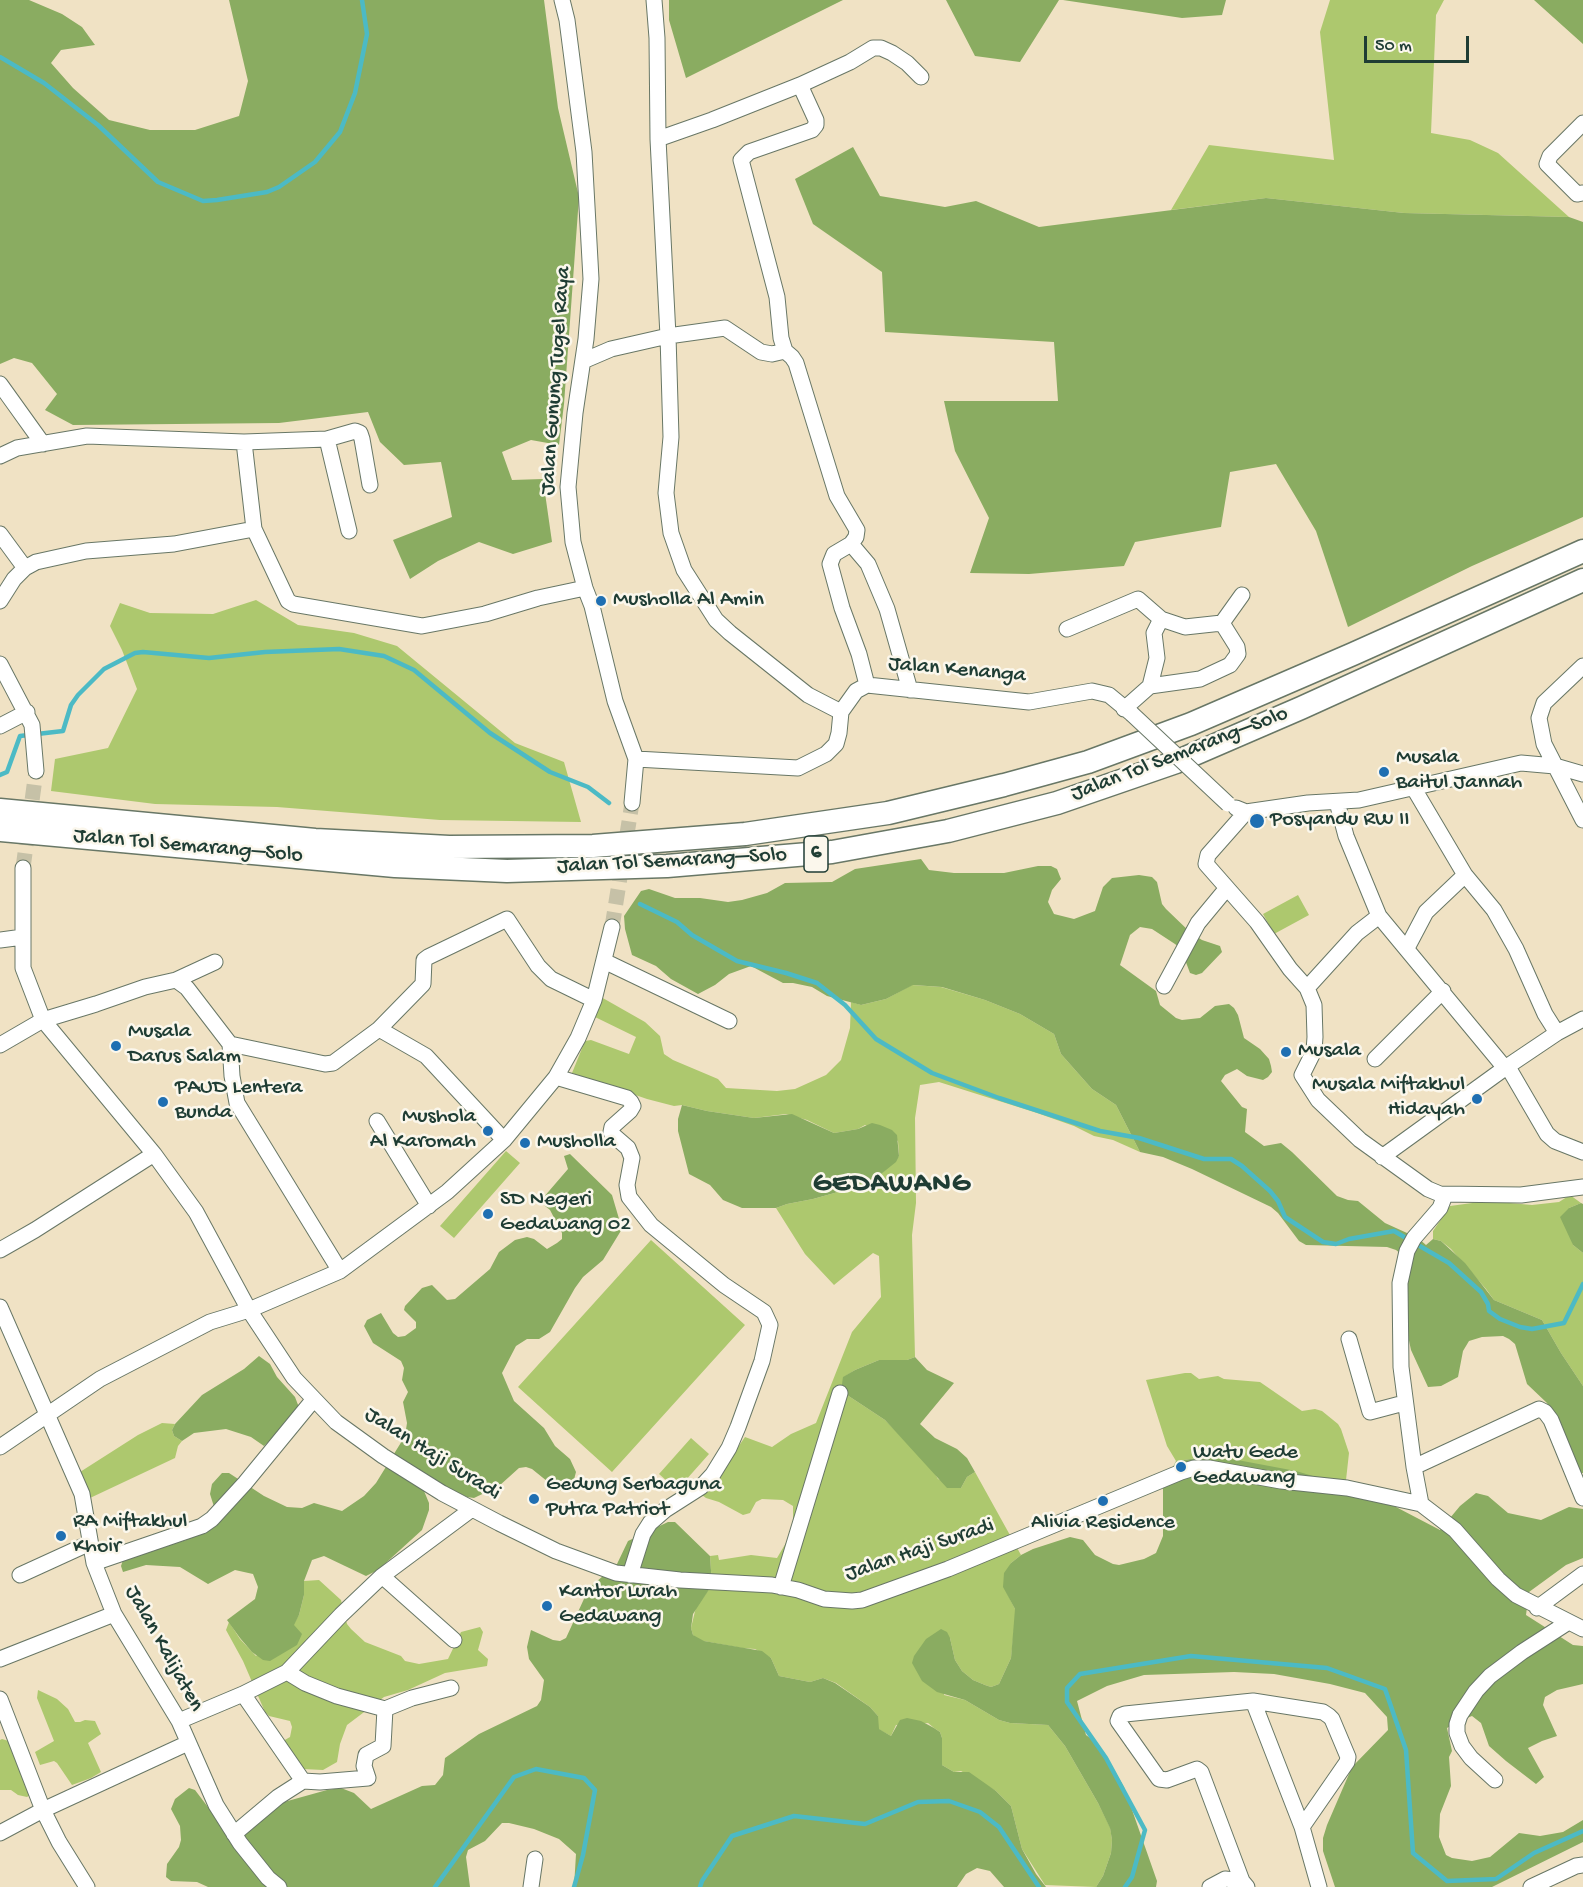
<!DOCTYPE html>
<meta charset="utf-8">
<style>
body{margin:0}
#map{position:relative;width:1583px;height:1887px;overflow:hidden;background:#f0e2c4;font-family:"Gochi Hand",sans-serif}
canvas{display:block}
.scale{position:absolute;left:1364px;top:36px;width:105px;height:27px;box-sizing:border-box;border:3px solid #1f3d34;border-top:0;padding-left:8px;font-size:18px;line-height:21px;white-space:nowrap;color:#1f3d34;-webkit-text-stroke:4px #fbf7ec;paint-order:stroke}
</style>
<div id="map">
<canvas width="1583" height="1887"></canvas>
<div class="scale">50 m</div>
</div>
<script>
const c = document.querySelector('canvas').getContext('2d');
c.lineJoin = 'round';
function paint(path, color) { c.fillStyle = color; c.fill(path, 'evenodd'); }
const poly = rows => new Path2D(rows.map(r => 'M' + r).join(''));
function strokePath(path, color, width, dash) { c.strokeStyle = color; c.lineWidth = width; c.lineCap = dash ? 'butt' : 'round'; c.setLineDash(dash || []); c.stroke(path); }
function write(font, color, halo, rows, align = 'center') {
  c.font = font + ' "Gochi Hand",sans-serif'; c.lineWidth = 5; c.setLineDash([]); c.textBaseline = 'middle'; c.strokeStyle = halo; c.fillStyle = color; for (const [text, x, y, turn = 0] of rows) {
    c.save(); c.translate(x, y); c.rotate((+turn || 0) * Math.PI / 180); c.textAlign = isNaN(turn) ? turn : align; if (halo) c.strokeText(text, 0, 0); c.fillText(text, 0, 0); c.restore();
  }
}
paint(poly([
 [1330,0,1444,0,1436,15,1431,133,1470,140,1498,153,1569,217,1404,213,1266,198,1171,210,1209,145,1334,160,1320,32],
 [256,600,298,625,354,633,397,646,515,743,564,762,581,822,440,820,277,807,155,804,51,791,55,759,108,748,137,689,122,650,110,626,120,603,150,613,213,614],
 [1298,895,1309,915,1274,934,1263,914],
 [912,985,941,987,985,1000,1020,1014,1054,1034,1061,1054,1092,1089,1116,1105,1140,1152,1113,1140,1094,1136,1074,1126,1037,1113,939,1082,920,1085,915,1118,916,1203,912,1235,915,1357,907,1360,879,1360,855,1370,844,1377,841,1391,885,1420,931,1467,938,1479,961,1488,967,1477,975,1472,1021,1555,1011,1563,1004,1587,1015,1609,1015,1621,1011,1658,999,1684,991,1687,985,1685,973,1680,962,1671,955,1660,950,1638,944,1695,965,1700,999,1720,1010,1723,1048,1725,1065,1746,1098,1803,1110,1827,1112,1840,1111,1853,1103,1876,1096,1887,1045,1885,1022,1849,1011,1806,996,1791,961,1771,954,1772,942,1765,942,1738,940,1732,934,1728,928,1723,896,1725,891,1736,878,1729,878,1716,870,1707,836,1683,823,1678,810,1682,779,1676,771,1658,755,1649,742,1648,698,1640,693,1635,691,1628,696,1607,712,1585,710,1556,718,1555,719,1560,751,1555,777,1558,793,1531,793,1506,783,1500,762,1499,756,1502,750,1513,743,1515,719,1502,706,1498,698,1492,729,1460,745,1437,772,1447,791,1434,816,1423,852,1332,881,1297,879,1256,873,1253,834,1285,805,1254,776,1208,787,1204,813,1199,838,1192,876,1178,899,1156,898,1141,865,1125,858,1129,834,1133,807,1120,786,1114,754,1118,707,1111,682,1105,674,1106,647,1099,572,1073,585,1041,591,1040,629,1054,636,1037,595,1017,601,997,645,1022,660,1036,664,1054,673,1060,718,1079,726,1088,777,1091,795,1089,826,1075,841,1060,850,1028,851,1002,861,1005,886,999],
 [506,1151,520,1163,454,1238,440,1226],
 [1570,1195,1581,1203,1569,1208,1573,1245,1583,1253,1583,1386,1561,1353,1542,1320,1494,1300,1486,1289,1451,1249,1441,1241,1433,1239,1433,1231,1450,1206,1487,1201,1532,1205,1559,1202],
 [651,1240,745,1325,612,1472,518,1387],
 [1185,1373,1191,1373,1199,1379,1218,1376,1224,1379,1260,1382,1302,1411,1315,1409,1322,1411,1338,1424,1341,1429,1349,1453,1346,1480,1323,1479,1198,1458,1176,1461,1167,1446,1146,1380],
 [162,1423,175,1424,172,1430,174,1436,182,1441,178,1446,175,1458,90,1498,80,1472,138,1435],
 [691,1438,709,1454,677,1490,659,1474],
 [319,1580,341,1600,347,1624,351,1629,365,1642,401,1656,405,1661,419,1664,448,1659,461,1632,480,1627,483,1632,478,1650,488,1659,487,1666,445,1673,408,1690,384,1697,347,1725,340,1744,337,1762,323,1770,303,1769,283,1741,290,1737,292,1727,290,1721,269,1716,265,1712,243,1661,226,1630,229,1622,240,1639,256,1656,293,1625,299,1615,304,1595,304,1581],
 [38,1690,57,1699,68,1709,75,1722,80,1722,85,1720,95,1721,101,1734,88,1743,101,1772,91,1778,72,1785,57,1763,54,1761,40,1765,35,1752,54,1741,37,1698],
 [2,1739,15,1743,34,1792,27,1797,18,1795,11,1790,0,1790,0,1740]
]), '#adc86e');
paint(poly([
 [0,0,29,0,62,14,82,27,95,45,61,50,51,63,73,88,109,120,150,130,195,130,239,116,248,81,229,0,544,0,558,108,579,197,564,404,559,445,531,440,502,452,512,480,543,479,552,542,513,554,479,542,438,561,410,579,393,540,452,517,441,462,404,465,380,442,368,412,279,423,73,425,45,410,57,394,32,363,14,358,0,364],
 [669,0,843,0,686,78,669,20],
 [946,0,1059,0,1020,62,975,56],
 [1063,0,1226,0,1222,15,1182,18],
 [1534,0,1583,0,1583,44],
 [853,147,880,196,945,207,976,201,1039,227,1266,198,1404,213,1569,217,1583,222,1583,517,1472,566,1348,627,1316,531,1276,464,1230,472,1221,527,1135,542,1124,566,1029,574,970,573,989,518,955,451,944,401,1058,401,1054,342,885,332,882,272,813,224,795,179],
 [921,859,929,870,954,873,1004,873,1038,866,1051,866,1057,869,1061,879,1052,890,1048,902,1054,914,1074,919,1095,911,1103,887,1112,878,1139,875,1152,877,1157,882,1162,904,1166,909,1191,933,1202,940,1220,946,1222,952,1202,973,1196,975,1190,973,1181,949,1175,944,1152,929,1140,927,1130,935,1120,965,1156,991,1160,1005,1176,1018,1182,1020,1200,1018,1215,1006,1229,1004,1234,1008,1238,1015,1244,1038,1260,1049,1269,1059,1271,1066,1272,1072,1268,1077,1263,1080,1247,1076,1237,1069,1225,1075,1221,1081,1242,1107,1247,1109,1245,1132,1264,1146,1281,1143,1292,1152,1337,1196,1348,1200,1358,1201,1385,1223,1418,1238,1426,1245,1433,1239,1441,1241,1465,1263,1494,1300,1542,1320,1561,1353,1583,1386,1583,1473,1578,1473,1547,1403,1527,1384,1515,1344,1509,1339,1503,1336,1482,1337,1469,1341,1463,1351,1458,1377,1441,1386,1428,1387,1411,1350,1404,1317,1406,1285,1410,1261,1396,1250,1387,1247,1306,1245,1299,1241,1278,1213,1271,1207,1192,1169,1163,1157,1140,1152,1116,1105,1092,1089,1061,1054,1054,1034,1020,1014,985,1000,942,987,913,985,886,999,861,1005,827,996,812,987,793,983,783,983,751,966,729,974,715,985,698,994,671,979,656,966,632,955,625,929,624,916,641,891,649,889,675,898,700,898,728,902,742,900,767,893,785,883,832,882,855,869],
 [682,1105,707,1111,754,1118,792,1114,834,1133,858,1129,872,1123,880,1125,892,1130,897,1135,899,1156,896,1162,876,1178,838,1192,813,1199,787,1204,776,1208,742,1208,723,1200,710,1185,689,1174,678,1131,678,1119],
 [570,1154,612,1195,622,1229,603,1260,583,1277,575,1288,550,1332,539,1339,527,1339,516,1346,502,1373,514,1401,544,1428,555,1446,570,1459,576,1472,571,1491,558,1490,532,1469,526,1467,519,1468,499,1486,474,1498,467,1497,431,1479,424,1491,429,1503,429,1510,422,1530,378,1570,366,1576,324,1556,312,1560,304,1581,304,1595,299,1615,294,1625,302,1634,297,1645,270,1661,263,1660,252,1652,240,1638,227,1620,255,1599,258,1587,253,1574,235,1570,208,1584,180,1567,146,1565,123,1572,121,1566,123,1560,186,1540,212,1526,216,1513,210,1494,212,1484,222,1473,229,1473,264,1496,287,1507,302,1508,314,1503,342,1511,364,1496,376,1483,405,1436,407,1423,403,1402,408,1392,402,1380,404,1368,401,1361,373,1343,364,1326,367,1320,381,1313,393,1333,398,1337,405,1336,416,1328,416,1322,404,1310,405,1306,422,1288,432,1285,447,1300,455,1299,490,1269,499,1252,515,1240,527,1237,534,1239,547,1249,557,1243,562,1239,562,1233,550,1210,545,1206,543,1198,568,1169,564,1156],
 [1581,1203,1583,1204,1583,1253,1573,1245,1560,1217,1569,1208],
 [259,1356,270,1364,277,1377,295,1397,300,1410,297,1415,264,1446,251,1437,226,1429,194,1433,182,1441,174,1436,172,1430,175,1424,202,1395,244,1369],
 [915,1357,927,1370,954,1383,920,1424,935,1438,957,1449,967,1458,975,1472,967,1477,961,1488,947,1488,885,1420,841,1391,843,1377,855,1370,879,1360,907,1360],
 [1198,1458,1232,1459,1296,1471,1323,1479,1346,1480,1379,1501,1396,1507,1440,1530,1460,1506,1476,1493,1488,1496,1508,1513,1541,1520,1569,1507,1583,1509,1583,1558,1566,1565,1529,1592,1526,1615,1573,1645,1583,1646,1583,1684,1557,1690,1545,1697,1543,1705,1557,1736,1542,1741,1528,1748,1544,1777,1536,1784,1506,1761,1489,1746,1481,1723,1472,1716,1459,1721,1447,1728,1452,1751,1449,1757,1451,1786,1440,1814,1439,1837,1446,1855,1452,1858,1472,1861,1490,1857,1519,1833,1540,1836,1563,1832,1583,1820,1583,1842,1492,1887,1335,1887,1323,1851,1323,1838,1327,1825,1352,1767,1388,1730,1387,1717,1365,1693,1330,1684,1274,1674,1234,1672,1144,1675,1107,1686,1077,1701,1086,1735,1097,1743,1105,1754,1124,1787,1157,1881,1156,1887,1096,1887,1103,1876,1111,1853,1112,1840,1110,1828,1098,1803,1065,1746,1048,1725,1010,1723,999,1720,965,1700,937,1692,922,1681,912,1663,914,1656,926,1639,941,1629,947,1632,950,1638,955,1660,962,1671,973,1680,985,1685,991,1687,999,1684,1011,1658,1012,1646,1015,1609,1003,1587,1004,1573,1011,1563,1021,1555,1033,1549,1070,1537,1083,1540,1095,1555,1113,1564,1119,1565,1144,1559,1156,1553,1163,1536,1163,1487,1176,1461],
 [668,1522,675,1522,710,1556,712,1585,693,1614,691,1628,693,1635,704,1641,762,1651,771,1658,779,1676,810,1682,823,1678,835,1683,870,1707,878,1716,879,1729,891,1736,900,1720,907,1718,921,1721,934,1728,940,1732,942,1738,942,1765,954,1772,969,1772,996,1791,1011,1806,1022,1849,1036,1874,1046,1887,1004,1887,990,1871,977,1868,966,1874,957,1887,574,1887,576,1854,559,1839,534,1829,509,1823,502,1823,485,1841,468,1850,466,1857,470,1887,208,1887,197,1882,171,1881,166,1877,167,1864,179,1847,181,1840,180,1826,171,1809,175,1799,189,1788,195,1790,217,1819,236,1823,284,1802,327,1790,341,1788,354,1793,371,1809,422,1786,435,1785,443,1775,445,1758,479,1734,537,1706,541,1700,544,1680,529,1659,527,1647,531,1630,553,1640,560,1641,566,1638,589,1588,617,1564,628,1541]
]), '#8aac61');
strokePath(poly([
 [0,57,44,83,98,125,158,182,203,201,217,200,267,192,279,187,315,162,340,132,355,93,367,34,362,0],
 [0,775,7,772,20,736,63,731,71,705,78,695,104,669,135,653,143,652,209,658,265,652,339,649,384,656,414,670,490,733,550,772,588,787,609,803],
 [640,904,677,922,692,935,737,961,786,973,817,983,845,1005,876,1039,932,1073,999,1098,1100,1131,1139,1138,1204,1159,1231,1159,1242,1166,1270,1191,1278,1201,1285,1217,1323,1242,1336,1244,1349,1239,1394,1231,1449,1263,1481,1292,1488,1304,1489,1311,1500,1319,1520,1327,1532,1329,1564,1323,1583,1284],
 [435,1887,514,1777,536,1769,584,1778,595,1790,583,1855,574,1887],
 [700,1887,702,1881,732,1836,794,1816,865,1824,918,1802,949,1801,980,1812,999,1827,1039,1887],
 [1125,1887,1132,1877,1145,1830,1106,1758,1067,1702,1067,1688,1080,1674,1191,1656,1327,1668,1385,1689,1406,1750,1413,1853,1447,1881,1496,1879,1534,1853,1583,1831]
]), '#4cbac5', 4.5);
strokePath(poly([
 [23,868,36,771],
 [612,927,632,803]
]), '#c6c1a7', 15, [15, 8]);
const minor = poly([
 [562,0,567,20,584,152,591,279,586,339,575,413,568,487,573,542,585,588,592,606,615,701,636,759,632,803],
 [654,0,657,38,658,139,668,336,725,328,761,352,772,354,785,351,792,357,796,363,837,496,857,530,856,537,851,544,834,554,830,564,842,608,859,654,867,685],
 [1583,123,1550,156,1547,164,1577,194,1583,193],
 [658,139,712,120,800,85,850,62,873,48,881,48,892,53,907,63,921,77],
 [785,351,781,338,777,297,741,160,749,152,812,130,816,125,816,120,800,85],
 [583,361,611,349,668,336,671,437,666,493,671,533,684,570,716,620,730,633,808,695,841,712],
 [0,384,43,444],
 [327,439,349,531],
 [0,456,17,448,87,436,244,442],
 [370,485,362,439,360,433,355,431,327,439,244,442,254,529,288,601,293,604,422,626,485,614,538,598,585,588],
 [0,534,25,568],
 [851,544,868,564,887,609,910,690],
 [0,601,14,579,25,568,36,562,86,551,174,544,254,529],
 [1067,629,1138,599,1161,619],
 [0,664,32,725,36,771],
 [1583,666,1544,703,1539,718,1544,744,1583,820],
 [1150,686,1157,658,1154,633,1161,619,1185,627,1222,623,1242,595],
 [1124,709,1150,686,1200,679,1230,665,1238,654,1237,647,1222,623],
 [0,726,27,712],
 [636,759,798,768,826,754,836,744,839,733,841,712,856,691,867,685,1029,702,1092,691,1109,695,1132,714],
 [1337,802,1346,836,1379,916,1505,1068],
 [1236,808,1246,812,1308,803,1359,800,1521,763,1555,766,1583,774],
 [1246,812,1208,855,1206,864,1257,922,1290,969,1307,988,1314,1005,1315,1037,1314,1051,1302,1075,1318,1100,1360,1140,1428,1189,1440,1194,1521,1195,1583,1187],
 [23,868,23,968,43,1020,154,1154,196,1212,249,1310,294,1378,336,1422,383,1456,442,1493,499,1523,556,1551,616,1573,680,1580,772,1585,798,1590,824,1599,852,1601,862,1600,948,1569,1181,1472,1194,1468,1209,1468,1281,1481,1347,1488,1421,1504,1455,1530,1498,1579,1516,1595,1583,1629],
 [1465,875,1494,910,1516,949,1545,1014,1557,1033],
 [0,940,23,937],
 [1407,948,1426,912,1465,875,1413,787],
 [604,961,729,1021],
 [176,980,215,962],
 [1164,986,1198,923,1227,888],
 [1307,988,1357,933,1379,916],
 [379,1029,423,984,424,960,428,957,507,919,538,966,551,979,594,1000],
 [230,1044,325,1064,333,1063,379,1029,426,1056,504,1140],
 [0,1045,43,1020,96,1004,145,987,176,980,187,988,230,1044,232,1076,237,1103,340,1271],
 [1375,1059,1443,991],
 [1508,1067,1547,1134,1555,1141,1583,1152],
 [556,1077,627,1098,631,1102,633,1106,630,1111,612,1127,611,1132,613,1135,628,1148,632,1158,627,1185,629,1197,651,1225,724,1285,764,1312,770,1325,762,1361,738,1427,729,1448,713,1474,701,1487,665,1510,650,1523,643,1534,630,1575],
 [377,1121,429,1206],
 [1382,1157,1505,1068,1557,1033,1583,1019],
 [0,1250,35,1230,154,1154],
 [0,1307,82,1494,94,1563,114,1614,179,1721,216,1805,240,1843,268,1878,279,1887],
 [1349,1339,1370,1412,1404,1403],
 [0,1447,100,1379,210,1322,249,1310,340,1271,447,1192,504,1140,556,1077,578,1038,594,1000,612,927],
 [1414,1467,1401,1367,1400,1283,1407,1251,1414,1238,1440,1208,1445,1195],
 [1421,1504,1414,1467,1539,1409,1545,1412,1551,1420,1583,1498],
 [94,1563,202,1526,212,1519,245,1483,314,1399],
 [20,1575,90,1543],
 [382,1576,454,1640],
 [781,1587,840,1393],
 [1537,1608,1583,1574],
 [0,1659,114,1614],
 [287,1672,305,1683,337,1696,385,1709],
 [243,1694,303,1781],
 [0,1699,43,1810,59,1842,87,1887],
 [1253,1701,1302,1827],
 [179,1721,243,1694,287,1672,341,1615,382,1576,472,1509],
 [1495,1780,1471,1758,1462,1746,1457,1733,1457,1724,1460,1715,1476,1691,1490,1676,1522,1652,1567,1623],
 [0,1833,43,1810,188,1743],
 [234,1834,278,1797,303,1781,320,1782,368,1778,364,1766,366,1755,383,1746,385,1709,412,1698,451,1688],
 [1242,1881,1201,1772,1197,1769,1167,1780,1159,1779,1118,1721,1120,1716,1125,1714,1253,1701,1323,1712,1329,1716,1332,1719,1348,1757,1347,1762,1302,1827,1319,1887],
 [531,1887,535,1859],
 [1210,1887,1225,1879,1242,1881,1247,1887],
 [1531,1887,1576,1866,1583,1865]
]);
const highway = poly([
 [0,810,315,840,449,847,593,846,745,834,888,813,1004,785,1088,762,1191,724,1353,654,1583,551],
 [0,830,395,866,507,871,667,866,832,852,948,831,1057,803,1176,762,1301,708,1583,580]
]);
strokePath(minor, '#687766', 17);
strokePath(highway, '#687766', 25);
strokePath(minor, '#fff', 15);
strokePath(highway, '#fff', 22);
const minorBridge = poly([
 [1132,714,1228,804]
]);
strokePath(minorBridge, '#687766', 17, []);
strokePath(minorBridge, '#fff', 15);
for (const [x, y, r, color] of [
 [601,601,6,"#1f6fb2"],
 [1384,772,6,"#1f6fb2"],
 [1257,821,8,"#1f6fb2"],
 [116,1046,6,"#1f6fb2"],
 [1286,1052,6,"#1f6fb2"],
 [1477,1099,6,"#1f6fb2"],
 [163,1102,6,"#1f6fb2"],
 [488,1131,6,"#1f6fb2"],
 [525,1143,6,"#1f6fb2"],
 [488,1214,6,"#1f6fb2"],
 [1181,1467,6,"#1f6fb2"],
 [534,1499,6,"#1f6fb2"],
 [1103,1501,6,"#1f6fb2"],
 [61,1536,6,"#1f6fb2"],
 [547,1606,6,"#1f6fb2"]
]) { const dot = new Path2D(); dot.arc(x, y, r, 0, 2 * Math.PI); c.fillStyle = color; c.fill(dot); strokePath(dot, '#fbf7ec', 2); }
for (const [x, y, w] of [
 [816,854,24]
]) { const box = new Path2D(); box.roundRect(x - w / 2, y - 18, w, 36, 4.5); c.fillStyle = '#fbf7ec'; c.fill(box); strokePath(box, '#1f3d34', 1.5); }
write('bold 21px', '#1f3d34', null, [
 ["6",816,854]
]);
write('22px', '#1f3d34', '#fbf7ec', [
 ["Jalan Gunung Tugel Raya",557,381,-86],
 ["Jalan Kenanga",957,671,5],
 ["Jalan Tol Semarang–Solo",1180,755,-21],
 ["Jalan Tol Semarang–Solo",188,847,5],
 ["Jalan Tol Semarang–Solo",672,862,-3],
 ["Jalan Haji Suradi",432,1455,32],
 ["Jalan Haji Suradi",920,1551,-19],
 ["Jalan Kalijaten",163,1649,61]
]);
write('22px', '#1f3d34', '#fbf7ec', [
 ["Musholla Al Amin",613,601],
 ["Musala",1396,759],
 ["Baitul Jannah",1396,784],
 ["Posyandu RW II",1270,821],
 ["Musala",128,1033],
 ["Darus Salam",128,1058],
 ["Musala",1298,1052],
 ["Musala Miftakhul",1465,1086,"right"],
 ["Hidayah",1465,1111,"right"],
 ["PAUD Lentera",175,1089],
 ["Bunda",175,1114],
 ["Mushola",476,1118,"right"],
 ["Al Karomah",476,1143,"right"],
 ["Musholla",537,1143],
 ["SD Negeri",500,1201],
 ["Gedawang 02",500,1226],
 ["Watu Gede",1193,1454],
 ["Gedawang",1193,1479],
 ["Gedung Serbaguna",546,1486],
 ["Putra Patriot",546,1511],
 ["RA Miftakhul",73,1523],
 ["Khoir",73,1548],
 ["Alivia Residence",1103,1524,"center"],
 ["Kantor Lurah",559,1593],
 ["Gedawang",559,1618]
], 'left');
c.letterSpacing = '1.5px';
write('bold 28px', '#1f3d34', '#fbf7ec', [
 ["GEDAWANG",892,1186]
]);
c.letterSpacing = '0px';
</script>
